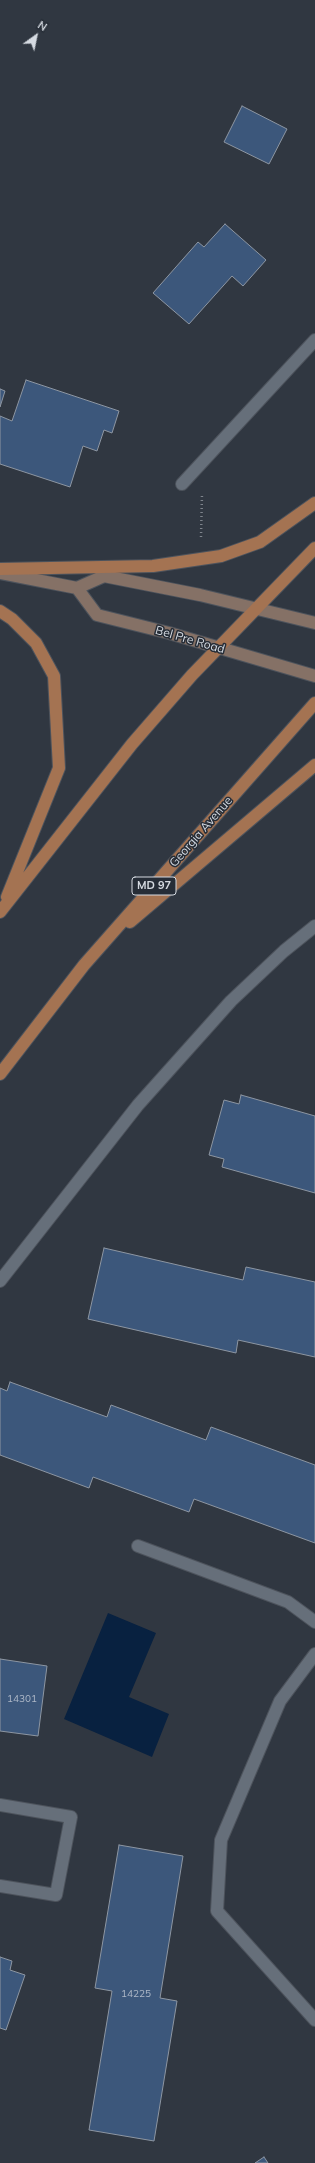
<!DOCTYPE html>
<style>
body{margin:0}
#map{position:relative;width:315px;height:2163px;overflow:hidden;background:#303741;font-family:Mulish,sans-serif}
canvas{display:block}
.north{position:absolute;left:16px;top:16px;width:40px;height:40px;-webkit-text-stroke:3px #262d37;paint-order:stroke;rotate:33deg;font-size:11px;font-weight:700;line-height:16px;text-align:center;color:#d5dae1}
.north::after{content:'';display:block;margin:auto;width:14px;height:18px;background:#d5dae1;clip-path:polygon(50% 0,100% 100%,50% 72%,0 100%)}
</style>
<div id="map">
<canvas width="315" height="2163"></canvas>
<div class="north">N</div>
</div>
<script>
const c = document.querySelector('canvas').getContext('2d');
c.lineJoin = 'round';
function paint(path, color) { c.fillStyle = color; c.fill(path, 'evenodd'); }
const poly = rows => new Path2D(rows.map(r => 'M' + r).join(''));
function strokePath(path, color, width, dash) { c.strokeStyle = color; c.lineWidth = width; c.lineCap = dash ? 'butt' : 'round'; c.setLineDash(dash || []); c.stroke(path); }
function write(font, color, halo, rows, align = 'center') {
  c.font = font + ' Mulish,sans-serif'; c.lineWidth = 3; c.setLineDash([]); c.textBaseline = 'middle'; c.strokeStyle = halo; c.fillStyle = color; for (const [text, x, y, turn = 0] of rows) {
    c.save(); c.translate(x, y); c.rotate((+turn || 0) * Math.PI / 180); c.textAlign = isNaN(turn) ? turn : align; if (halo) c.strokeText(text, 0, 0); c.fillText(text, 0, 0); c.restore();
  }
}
paint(poly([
 [108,1613,156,1633,129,1697,169,1714,152,1757,64,1719]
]), '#082140');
const building = poly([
 [242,106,287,129,269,164,224,142,242,106],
 [225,224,266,260,243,286,232,276,189,324,153,293,198,242,204,247,225,224],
 [26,380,119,411,112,433,104,430,97,451,83,446,70,487,0,464,0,416,12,421,26,380],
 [0,389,5,391,0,407,0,389],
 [241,1095,315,1116,315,1193,222,1167,224,1159,209,1155,224,1100,239,1104,241,1095],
 [104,1248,243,1280,246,1267,315,1282,315,1357,238,1340,236,1353,88,1319,104,1248],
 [10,1382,107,1417,111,1405,206,1440,211,1427,315,1465,315,1543,194,1499,189,1512,93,1477,89,1488,0,1455,0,1388,7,1391,10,1382],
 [0,1659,47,1666,38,1736,0,1731,0,1659],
 [119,1845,183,1856,160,1998,177,2001,154,2141,89,2130,112,1991,95,1988,119,1845],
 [0,1957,12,1961,10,1970,25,1975,6,2030,0,2028,0,1957],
 [264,2157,268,2163,255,2163,264,2157]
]);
paint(building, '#3c577b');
strokePath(building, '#8d96a2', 1);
const lane = poly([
 [0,1281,138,1105,231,1001,284,951,315,926],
 [138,1546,288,1602,315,1622],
 [315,1654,280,1701,221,1840,217,1911,315,2020],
 [0,1805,71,1817,56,1895,0,1886]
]);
const street = poly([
 [182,484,315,340]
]);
const secondary = poly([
 [0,573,77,588,104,576,200,595,315,623],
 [77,588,97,615,169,633,315,676]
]);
const primary = poly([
 [0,569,153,566,221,556,260,542,315,503],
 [0,611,12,619,36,643,54,676,59,768,7,897],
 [0,912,132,744,192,675,315,548],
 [130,922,315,765],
 [0,1074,84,965,315,703]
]);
strokePath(lane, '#4d535c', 14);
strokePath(street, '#4d535c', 14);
strokePath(secondary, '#4d535c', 14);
strokePath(primary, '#4d535c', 14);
strokePath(poly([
 [201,537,202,494]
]), '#7e848c', 2.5, [1, 3]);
strokePath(lane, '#666f7a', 12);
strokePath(street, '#666f7a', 12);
strokePath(secondary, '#857166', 12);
strokePath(primary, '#a47352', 12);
write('10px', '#afb9c8', null, [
 ["14301",22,1699],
 ["14225",136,1994]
]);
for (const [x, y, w] of [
 [154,886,44]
]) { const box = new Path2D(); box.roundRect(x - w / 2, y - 9, w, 18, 3); c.fillStyle = '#262d37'; c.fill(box); strokePath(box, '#d5dae1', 1); }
write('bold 11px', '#d5dae1', null, [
 ["MD 97",154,886]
]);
write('12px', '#d5dae1', '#262d37', [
 ["Bel Pre Road",190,640,16],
 ["Georgia Avenue",201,832,-49]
]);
</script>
